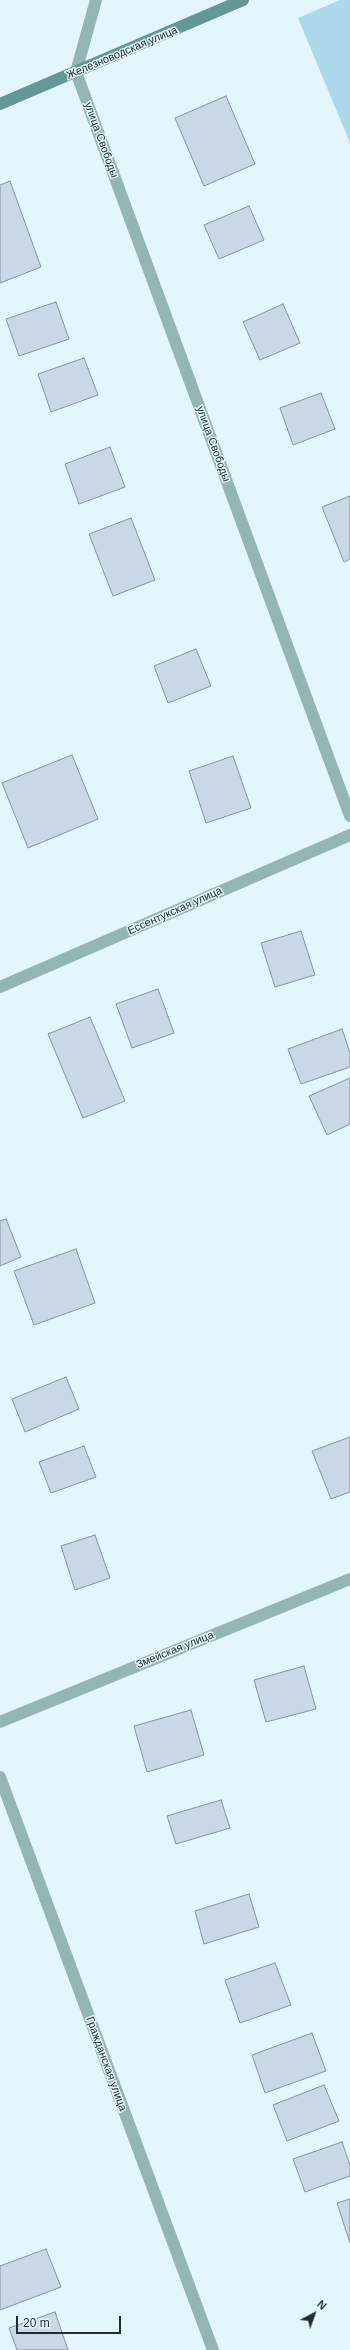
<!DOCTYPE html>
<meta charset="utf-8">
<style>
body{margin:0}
#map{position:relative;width:350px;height:2350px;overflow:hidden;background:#e4f6fd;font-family:Helvetica,sans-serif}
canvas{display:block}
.north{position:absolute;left:294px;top:2294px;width:40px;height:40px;-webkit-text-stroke:3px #e4f6fd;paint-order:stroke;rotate:41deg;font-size:11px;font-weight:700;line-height:16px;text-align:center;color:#232b2e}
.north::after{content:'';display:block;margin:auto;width:14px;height:18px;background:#232b2e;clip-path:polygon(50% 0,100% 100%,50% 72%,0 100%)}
.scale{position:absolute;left:16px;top:2316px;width:105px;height:18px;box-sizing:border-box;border:2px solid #232b2e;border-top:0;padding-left:5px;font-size:12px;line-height:14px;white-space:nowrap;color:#232b2e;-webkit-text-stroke:3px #e4f6fd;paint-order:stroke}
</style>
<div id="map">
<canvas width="350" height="2350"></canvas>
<div class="north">N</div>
<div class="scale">20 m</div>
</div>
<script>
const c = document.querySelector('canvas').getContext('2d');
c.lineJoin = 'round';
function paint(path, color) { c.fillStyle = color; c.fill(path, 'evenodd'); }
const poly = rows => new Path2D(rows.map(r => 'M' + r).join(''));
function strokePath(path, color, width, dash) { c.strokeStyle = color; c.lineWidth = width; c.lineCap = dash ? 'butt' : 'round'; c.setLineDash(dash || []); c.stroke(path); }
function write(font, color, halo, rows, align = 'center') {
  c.font = font + ' Helvetica,sans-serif'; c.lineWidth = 3; c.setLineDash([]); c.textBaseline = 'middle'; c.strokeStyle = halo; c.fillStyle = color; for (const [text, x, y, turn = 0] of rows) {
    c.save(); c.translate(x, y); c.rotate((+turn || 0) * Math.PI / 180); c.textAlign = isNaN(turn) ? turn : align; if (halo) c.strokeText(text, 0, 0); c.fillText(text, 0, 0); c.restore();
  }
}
paint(poly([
 [340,0,350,0,350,143,298,18]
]), '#add8e9');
const building = poly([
 [226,96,255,164,204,186,175,118,226,96],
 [10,181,41,267,0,283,0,185,10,181],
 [249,206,264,240,219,259,204,225,249,206],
 [56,302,69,339,19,356,6,319,56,302],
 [283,304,300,343,260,360,243,322,283,304],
 [84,358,98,395,51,412,38,374,84,358],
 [321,393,335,429,293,445,280,408,321,393],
 [110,447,125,487,79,504,65,464,110,447],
 [350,496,350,559,344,562,322,507,350,496],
 [131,518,155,580,113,596,89,534,131,518],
 [196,649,211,686,168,703,154,666,196,649],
 [72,755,98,819,28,848,2,783,72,755],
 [233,756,251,808,206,823,189,771,233,756],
 [301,931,315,975,275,987,261,943,301,931],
 [158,989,174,1033,132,1048,116,1004,158,989],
 [90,1017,125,1101,83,1118,48,1034,90,1017],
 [342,1029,350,1053,350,1067,301,1084,288,1049,342,1029],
 [350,1078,350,1124,327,1135,309,1096,350,1078],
 [6,1219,21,1257,0,1266,0,1221,6,1219],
 [76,1249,95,1303,34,1325,14,1271,76,1249],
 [66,1377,79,1409,25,1432,12,1399,66,1377],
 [350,1437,350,1492,331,1499,312,1451,350,1437],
 [84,1446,96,1477,51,1493,39,1462,84,1446],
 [95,1535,110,1578,75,1590,61,1546,95,1535],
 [304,1666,316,1709,266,1722,254,1680,304,1666],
 [191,1710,204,1755,147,1772,134,1726,191,1710],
 [221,1800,230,1828,176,1844,167,1816,221,1800],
 [249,1894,259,1927,204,1944,195,1911,249,1894],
 [275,1963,291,2005,240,2023,225,1980,275,1963],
 [312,2033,326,2071,265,2093,252,2055,312,2033],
 [324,2085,339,2121,287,2141,273,2105,324,2085],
 [342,2142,350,2165,350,2176,305,2192,293,2159,342,2142],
 [350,2199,350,2243,337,2203,350,2199],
 [46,2249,61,2287,0,2310,0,2266,46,2249],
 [55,2312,68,2350,17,2350,9,2328,55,2312]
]);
paint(building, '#c9d7e6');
strokePath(building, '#8692a1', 1);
strokePath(poly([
 [76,72,96,0]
]), '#93b5b6', 12);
strokePath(poly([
 [76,72,350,816],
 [0,987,350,835],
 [0,1722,350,1579],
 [0,1777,213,2350]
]), '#93b5b6', 12);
strokePath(poly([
 [0,104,243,0]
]), '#639798', 12);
write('11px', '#232b2e', '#e4f6fd', [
 ["Железноводская улица",122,53,-23],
 ["улица Свободы",101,140,70],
 ["улица Свободы",213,444,70],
 ["Ессентукская улица",175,911,-24],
 ["Змейская улица",175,1650,-22],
 ["Гражданская улица",106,2064,70]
]);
</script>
